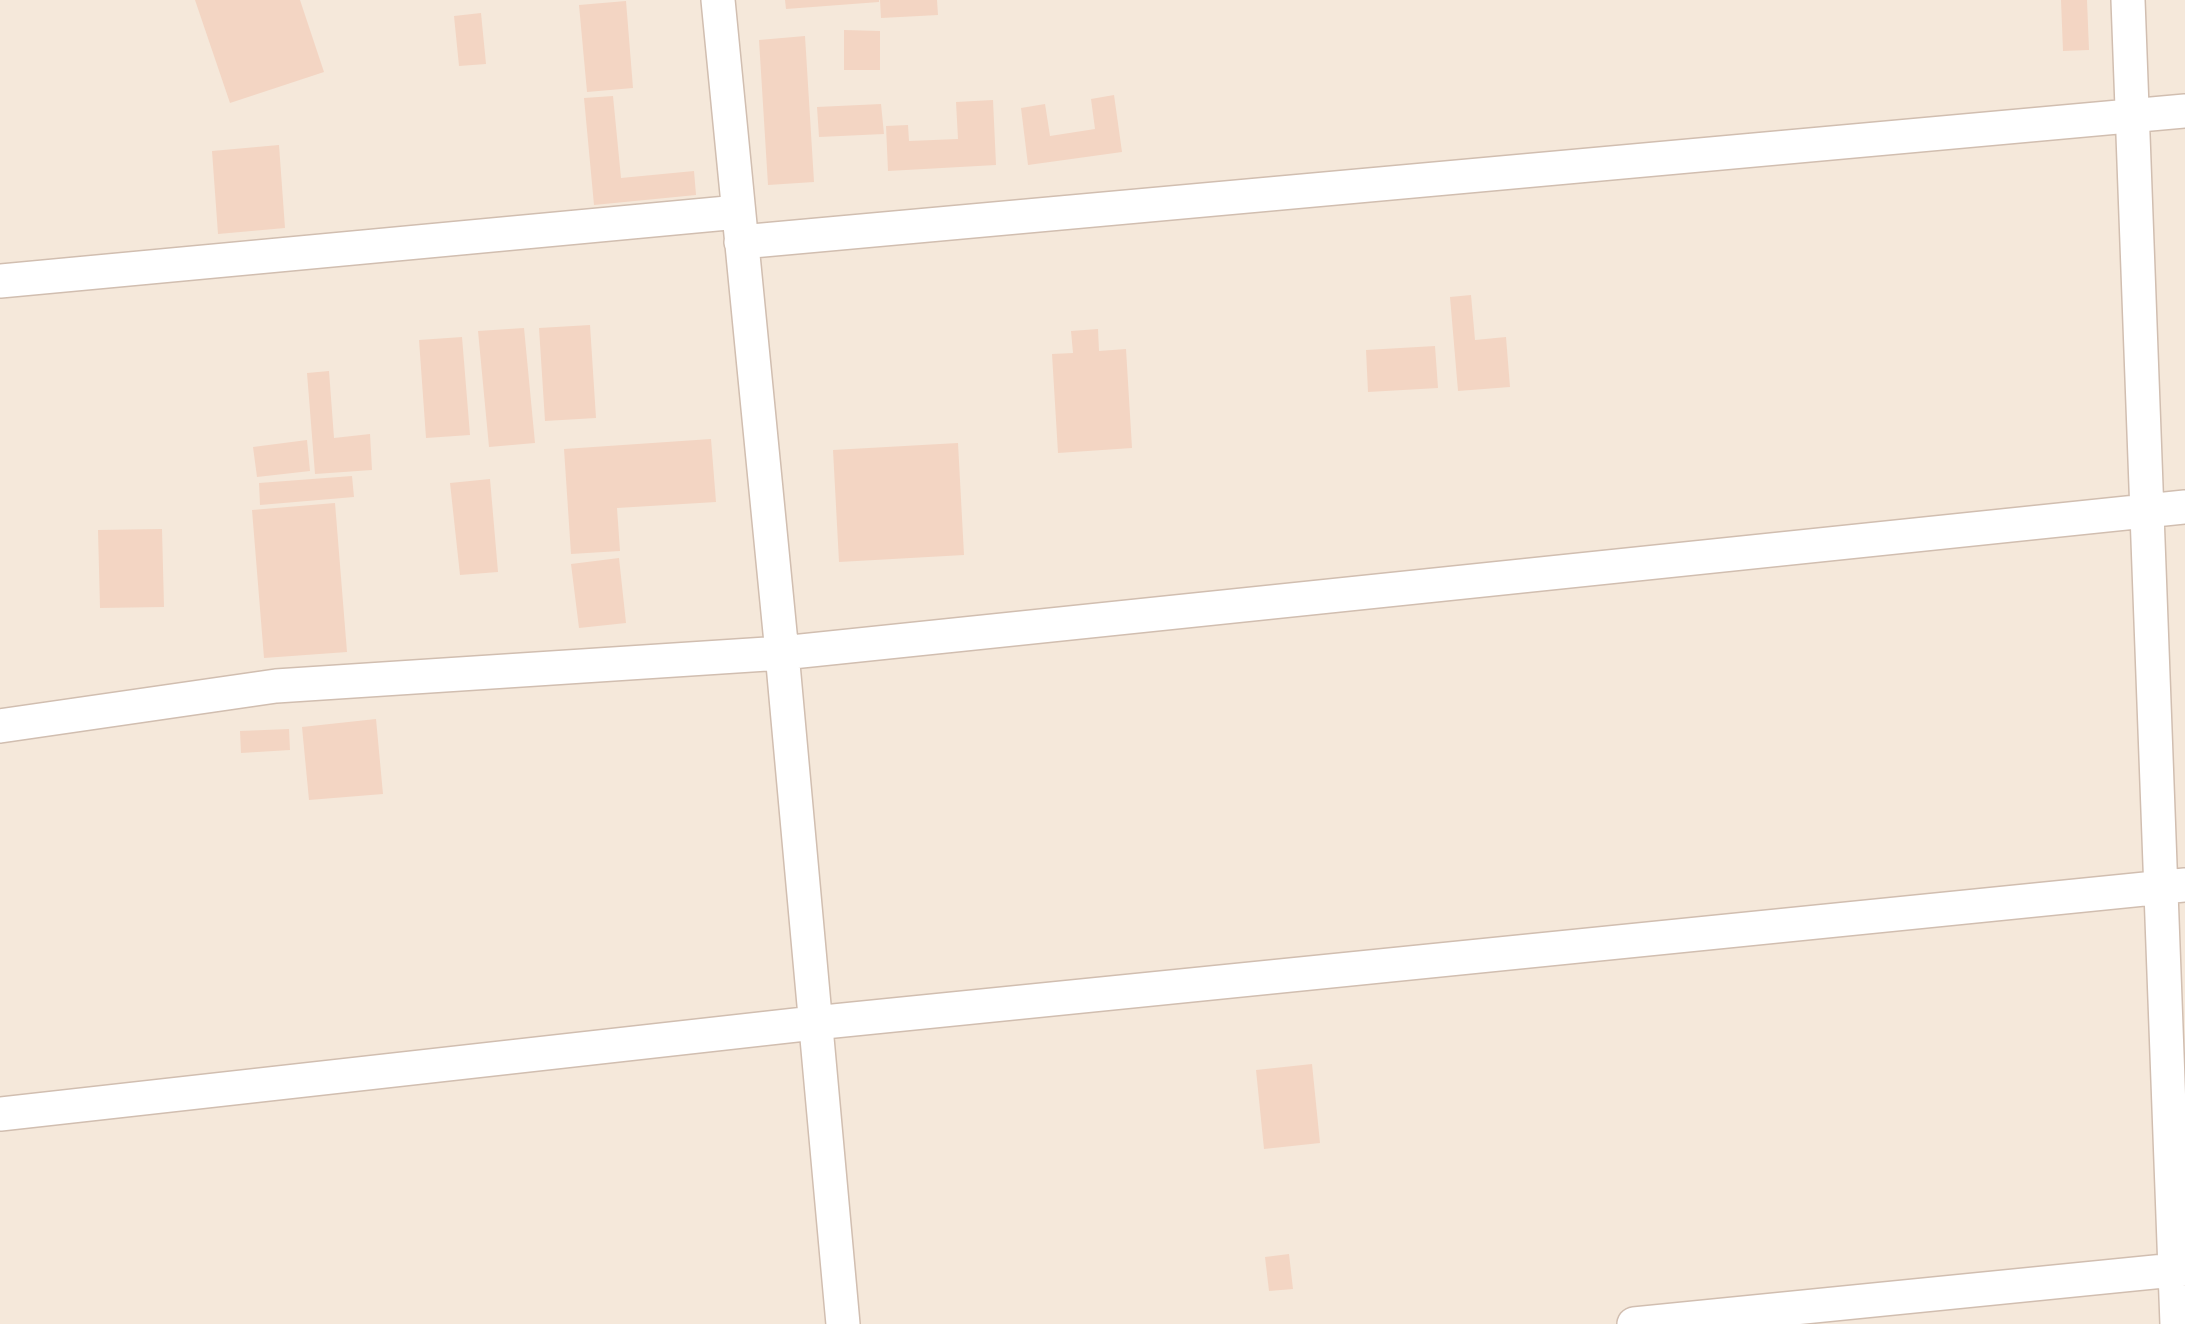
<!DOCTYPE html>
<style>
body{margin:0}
canvas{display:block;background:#fdf6ec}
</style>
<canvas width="2185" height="1324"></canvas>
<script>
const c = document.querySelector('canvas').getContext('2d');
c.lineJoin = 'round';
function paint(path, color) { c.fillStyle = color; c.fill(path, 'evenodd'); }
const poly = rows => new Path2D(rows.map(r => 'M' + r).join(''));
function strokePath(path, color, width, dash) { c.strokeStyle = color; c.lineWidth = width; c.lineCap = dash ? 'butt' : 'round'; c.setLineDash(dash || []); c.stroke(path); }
paint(poly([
 [0,0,2185,0,2185,1324,0,1324]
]), '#f5e8da');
paint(poly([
 [195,0,300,0,324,72,230,103],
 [785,0,879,0,879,2,786,9],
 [880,0,937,0,938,15,881,18],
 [2061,0,2087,0,2089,50,2063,51],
 [626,1,633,88,587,92,579,5],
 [481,13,486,64,459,66,454,16],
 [844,30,880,31,880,70,844,70],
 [805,36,814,182,768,185,759,40],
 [1114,95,1122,152,1028,165,1021,108,1045,104,1050,136,1095,129,1091,99],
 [613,96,621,178,694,171,696,195,594,205,584,98],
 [993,100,996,165,888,171,886,126,908,125,909,141,958,139,956,102],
 [881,104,884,134,819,137,817,107],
 [279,145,285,228,218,234,212,151],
 [1471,295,1475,340,1506,337,1510,387,1458,391,1450,297],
 [590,325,596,418,545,421,539,328],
 [524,328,535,443,489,447,478,331],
 [1098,329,1099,351,1126,349,1132,448,1058,453,1052,354,1073,353,1071,331],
 [462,337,470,435,426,438,419,340],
 [1435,346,1438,388,1368,392,1366,350],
 [329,371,334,438,370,434,372,470,315,474,307,373],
 [711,439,716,502,617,508,620,551,571,554,564,449],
 [307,440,310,471,257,477,253,447],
 [958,443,964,555,839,562,833,450],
 [352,476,354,497,260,505,259,483],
 [490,479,498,572,460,575,450,483],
 [335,503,347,652,264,658,252,510],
 [162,529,164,607,100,608,98,530],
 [619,558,626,623,579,628,571,564],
 [376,719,383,794,309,800,302,727],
 [289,729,290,750,241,753,240,731],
 [1312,1064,1320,1143,1264,1149,1256,1070],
 [1289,1254,1293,1289,1269,1291,1265,1257]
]), '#f3d5c3');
const minor = poly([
 [718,0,782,653,843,1324],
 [2128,0,2177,1324],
 [741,242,2185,111],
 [0,281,738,212],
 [0,726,276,686,782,653,2185,507],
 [0,1114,814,1023,2185,885],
 [1634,1324,2185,1269]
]);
strokePath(minor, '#d1beb0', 36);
strokePath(minor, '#fff', 33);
</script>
